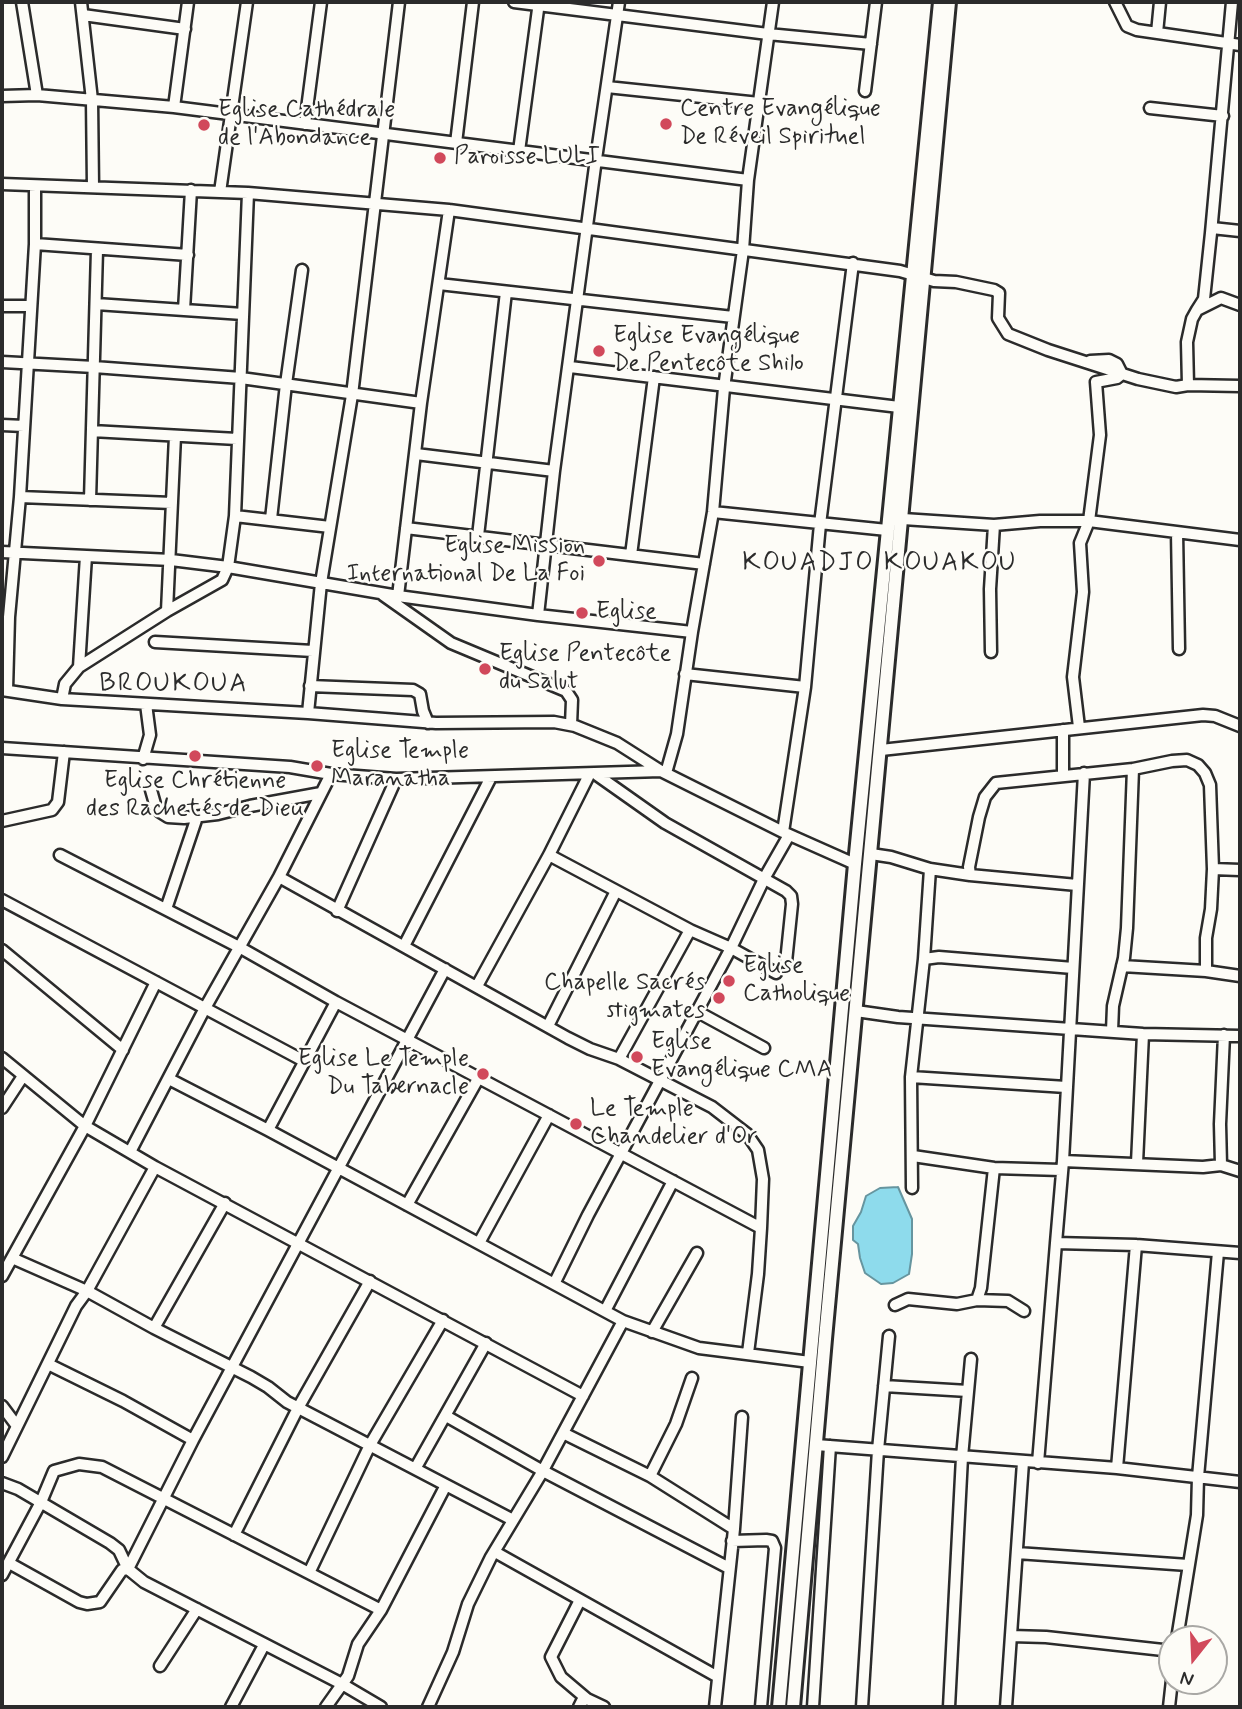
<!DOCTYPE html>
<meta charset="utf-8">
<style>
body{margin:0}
#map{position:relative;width:1242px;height:1709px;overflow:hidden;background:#fdfcf7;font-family:Mynerve,sans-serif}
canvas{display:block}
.frame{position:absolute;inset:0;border:4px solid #2b2b2b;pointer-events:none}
.north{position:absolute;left:1158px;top:1625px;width:70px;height:70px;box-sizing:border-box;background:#fdfcf7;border:2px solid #a9a8a5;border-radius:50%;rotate:198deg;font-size:19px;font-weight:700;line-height:28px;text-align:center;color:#2b2b2b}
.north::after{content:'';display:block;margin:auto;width:24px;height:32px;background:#d1495b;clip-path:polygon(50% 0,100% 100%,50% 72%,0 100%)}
</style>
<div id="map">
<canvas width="1242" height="1709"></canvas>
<div class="frame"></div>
<div class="north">N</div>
</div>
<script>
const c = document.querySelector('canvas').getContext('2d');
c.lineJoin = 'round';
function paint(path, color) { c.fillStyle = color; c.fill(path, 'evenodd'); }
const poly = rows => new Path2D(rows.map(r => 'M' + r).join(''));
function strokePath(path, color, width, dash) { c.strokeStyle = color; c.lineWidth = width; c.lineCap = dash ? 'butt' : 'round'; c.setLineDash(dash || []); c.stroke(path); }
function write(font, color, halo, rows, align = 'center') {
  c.font = font + ' Mynerve,sans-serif'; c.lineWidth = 5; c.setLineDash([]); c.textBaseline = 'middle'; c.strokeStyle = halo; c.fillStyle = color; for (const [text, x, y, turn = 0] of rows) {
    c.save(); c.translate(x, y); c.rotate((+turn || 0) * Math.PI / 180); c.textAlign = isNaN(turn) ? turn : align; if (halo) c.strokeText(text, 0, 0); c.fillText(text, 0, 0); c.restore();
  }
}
const water = poly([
 [898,1187,912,1219,912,1254,909,1274,893,1283,881,1284,865,1273,860,1258,858,1244,853,1240,853,1226,861,1212,866,1196,880,1188,898,1187]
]);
paint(water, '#8edbec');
strokePath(water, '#66959f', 2);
const minor = poly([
 [22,2,37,95],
 [81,2,92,100,93,187],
 [514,2,768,34,871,44],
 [1115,2,1127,26,1137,30,1240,45],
 [1232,2,1211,233,1204,299,1197,310,1221,298,1240,305],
 [83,15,185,29],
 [1157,33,1160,2],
 [607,87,759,103],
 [865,91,876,2],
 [2,96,37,95,174,107,748,180],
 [174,107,188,2],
 [1150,108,1223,116],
 [305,124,321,2],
 [456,143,473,2],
 [519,151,539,2],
 [2,184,248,193,449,210,900,271,934,281,956,282,994,290,999,293,998,318,1008,334,1048,350,1138,379,1176,387,1188,385,1187,342,1192,319,1197,310],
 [220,192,247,2],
 [1212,228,1240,231],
 [35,244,188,255],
 [439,284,733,317],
 [96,304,243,314],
 [2,306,30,306],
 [184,310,191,190],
 [2,362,94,367,241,378,421,403],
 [570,367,899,407],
 [1188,385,1240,386],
 [2,425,24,426],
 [92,431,237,439],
 [416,454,554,471],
 [20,497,172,503],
 [90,500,97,250],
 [713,512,887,530],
 [235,516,330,527],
 [271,519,286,384,302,270],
 [903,519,994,525,1040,521,1089,521,1240,540],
 [406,528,704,564],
 [1177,532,1179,649],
 [478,536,506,292],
 [2,552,171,560,228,567,398,596,538,615,692,632],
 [631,555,654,377],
 [383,595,451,643,566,691,572,700,571,725],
 [398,596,421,403,449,210],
 [167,611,175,436],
 [538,615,554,471,596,159,619,2],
 [155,642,313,651],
 [991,652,990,589,994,525],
 [79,667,86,556],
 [685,674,805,687],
 [310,686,413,690,420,694,423,711,428,723],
 [2,690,62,699,308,713,436,723,554,722,575,726,617,743,661,771,783,832,855,864],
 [7,690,9,617,20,497,35,244,35,186],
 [62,699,65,684,79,667,167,611,222,580,228,567,235,516,248,193],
 [308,713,321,583,352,395,399,2],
 [1079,727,1073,677,1083,592,1080,543,1089,521,1100,435,1096,382,1117,378,1122,374,1117,364,1109,360,1090,361],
 [1063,730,1063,775],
 [2,748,290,767,331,774,396,779,661,771],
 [881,750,1203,715,1215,716,1240,726],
 [143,759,150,735,146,704],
 [666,773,677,734,692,632,713,512,724,388,743,250,748,180,773,2],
 [597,775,665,823,786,891,791,896,792,904,786,962],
 [151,790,155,804,160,812,168,817,184,818,218,814,250,806,321,793],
 [2,821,52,810,58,802,64,752],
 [783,832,805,687,820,524,853,263],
 [871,854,891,857,930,869,970,875,969,867,979,817,985,797,996,783,1133,769,1172,761,1187,760,1198,765,1205,773,1210,785,1213,869,1211,909,1206,938,1206,971,1240,976],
 [60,855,239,947,336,1002,761,1228,758,1274,748,1353],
 [549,855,690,930,731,948,776,973],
 [1213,869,1240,870],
 [970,875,1077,885],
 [279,877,568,1038,590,1049,619,1059,690,930],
 [2,900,304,1061],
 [166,909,197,817],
 [337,911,396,779],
 [404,946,491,777],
 [2,950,123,1050],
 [924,959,930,869],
 [1122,966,1206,971],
 [477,986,549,855,589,775],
 [696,1011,764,1048],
 [856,1011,898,1017,1143,1034,1240,1036],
 [548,1026,616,891],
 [1112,1031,1113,1006,1124,958,1127,928,1133,769],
 [2,1058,85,1126,155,1167,583,1396],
 [619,1059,712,1107,747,1134,758,1150,763,1179,761,1228],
 [911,1077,1066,1087],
 [169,1079,268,1130,623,1321,699,1348,810,1362],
 [2,1108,23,1076],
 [268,1130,336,1002],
 [130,1152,205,1008,279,877,331,774],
 [913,1156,994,1168,1061,1170],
 [1063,1161,1203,1167,1221,1165,1240,1171],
 [1137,1163,1143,1034],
 [1221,1165,1220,1124,1224,1035],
 [912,1188,911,1077,924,959,939,957,1073,968],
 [407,1205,479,1077],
 [479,1243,549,1115],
 [1056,1243,1063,1161,1084,773],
 [12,1258,87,1291,154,1328,251,1377,268,1387,287,1402,513,1520],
 [2,1276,85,1126,156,982],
 [555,1282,588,1215,731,948,765,877,789,835],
 [977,1300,1008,1301,1024,1311],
 [895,1305,908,1299,957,1304,977,1300,981,1288,994,1168],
 [605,1311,673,1181],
 [154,1328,225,1203],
 [652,1332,697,1253],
 [48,1364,123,1401,193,1440],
 [692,1378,676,1424,650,1476,734,1529],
 [884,1386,968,1391],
 [2,1406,17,1426],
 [446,1416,543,1471,729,1568],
 [563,1433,650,1476],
 [816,1445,1117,1468,1240,1482],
 [2,1457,76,1306,87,1291,155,1167],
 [1038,1463,1056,1243,1136,1245,1240,1253],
 [1117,1468,1136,1245],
 [415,1469,486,1343],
 [2,1483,18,1489,110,1543,119,1550,128,1569,144,1582,342,1684,381,1707],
 [234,1535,298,1408,370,1281],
 [732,1541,766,1540,772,1541,775,1548,761,1707],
 [495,1552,718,1677],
 [1017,1553,1188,1565],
 [9,1563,79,1602,87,1604,100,1602,122,1570,128,1569,193,1440,445,969],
 [309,1573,370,1445,443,1320],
 [2,1575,41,1502,54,1471,79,1464,102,1467,381,1610],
 [580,1600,551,1657,561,1677,587,1699],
 [1011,1636,1046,1637,1172,1651],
 [1177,1639,1197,1515,1198,1477,1218,1252],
 [160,1666,197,1609],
 [231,1707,264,1645],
 [326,1707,348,1676,358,1644,381,1610,446,1485],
 [428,1707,453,1652,468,1604,491,1557,541,1474,623,1321],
 [579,1707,582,1701,587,1699,604,1707],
 [715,1707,734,1529,742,1417],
 [813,1707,830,1446],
 [862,1707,878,1450,889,1336],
 [949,1707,962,1457,971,1359],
 [1006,1707,1023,1462],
 [1169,1707,1172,1680]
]);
const major = poly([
 [779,1707,855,864,940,2],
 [793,1707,825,1339,949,2]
]);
strokePath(minor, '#2b2b2b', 15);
strokePath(major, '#2b2b2b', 18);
strokePath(minor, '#fdfcf7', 10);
strokePath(major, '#fdfcf7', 12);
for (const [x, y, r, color] of [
 [666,124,7,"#d1495b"],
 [204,125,7,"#d1495b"],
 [440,158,7,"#d1495b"],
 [599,351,7,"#d1495b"],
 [599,561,7,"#d1495b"],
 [582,613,7,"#d1495b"],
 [485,669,7,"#d1495b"],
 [195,756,7,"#d1495b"],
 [317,766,7,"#d1495b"],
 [729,981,7,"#d1495b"],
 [719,998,7,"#d1495b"],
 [637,1057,7,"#d1495b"],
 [483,1074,7,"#d1495b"],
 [576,1124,7,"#d1495b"]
]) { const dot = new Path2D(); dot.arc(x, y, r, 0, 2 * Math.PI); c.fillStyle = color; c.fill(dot); strokePath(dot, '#fdfcf7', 2.5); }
write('24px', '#2b2b2b', '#fdfcf7', [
 ["Centre Evangélique",680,110],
 ["De Réveil Spirituel",680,138],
 ["Eglise Cathédrale",218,111],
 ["de l'Abondance",218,139],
 ["Paroisse LULI",454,158],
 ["Eglise Evangélique",613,337],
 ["De Pentecôte Shilo",613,365],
 ["Eglise Mission",585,547,"right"],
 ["International De La Foi",585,575,"right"],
 ["Eglise",596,613],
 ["Eglise Pentecôte",499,655],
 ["du Salut",499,683],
 ["Eglise Temple",331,752],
 ["Maranatha",331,780],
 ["Eglise Chrétienne",195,782,"center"],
 ["des Rachetés de Dieu",195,810,"center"],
 ["Eglise",743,967],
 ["Catholique",743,995],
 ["Chapelle Sacrés",705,984,"right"],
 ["stigmates",705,1012,"right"],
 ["Eglise",651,1043],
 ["Evangélique CMA",651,1071],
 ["Eglise Le Temple",469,1060,"right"],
 ["Du Tabernacle",469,1088,"right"],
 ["Le Temple",590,1110],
 ["Chandelier d'Or",590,1138]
], 'left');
c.letterSpacing = '2px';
write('26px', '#2b2b2b', '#fdfcf7', [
 ["KOUADJO KOUAKOU",880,565],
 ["BROUKOUA",174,686]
]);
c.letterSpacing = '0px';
</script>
